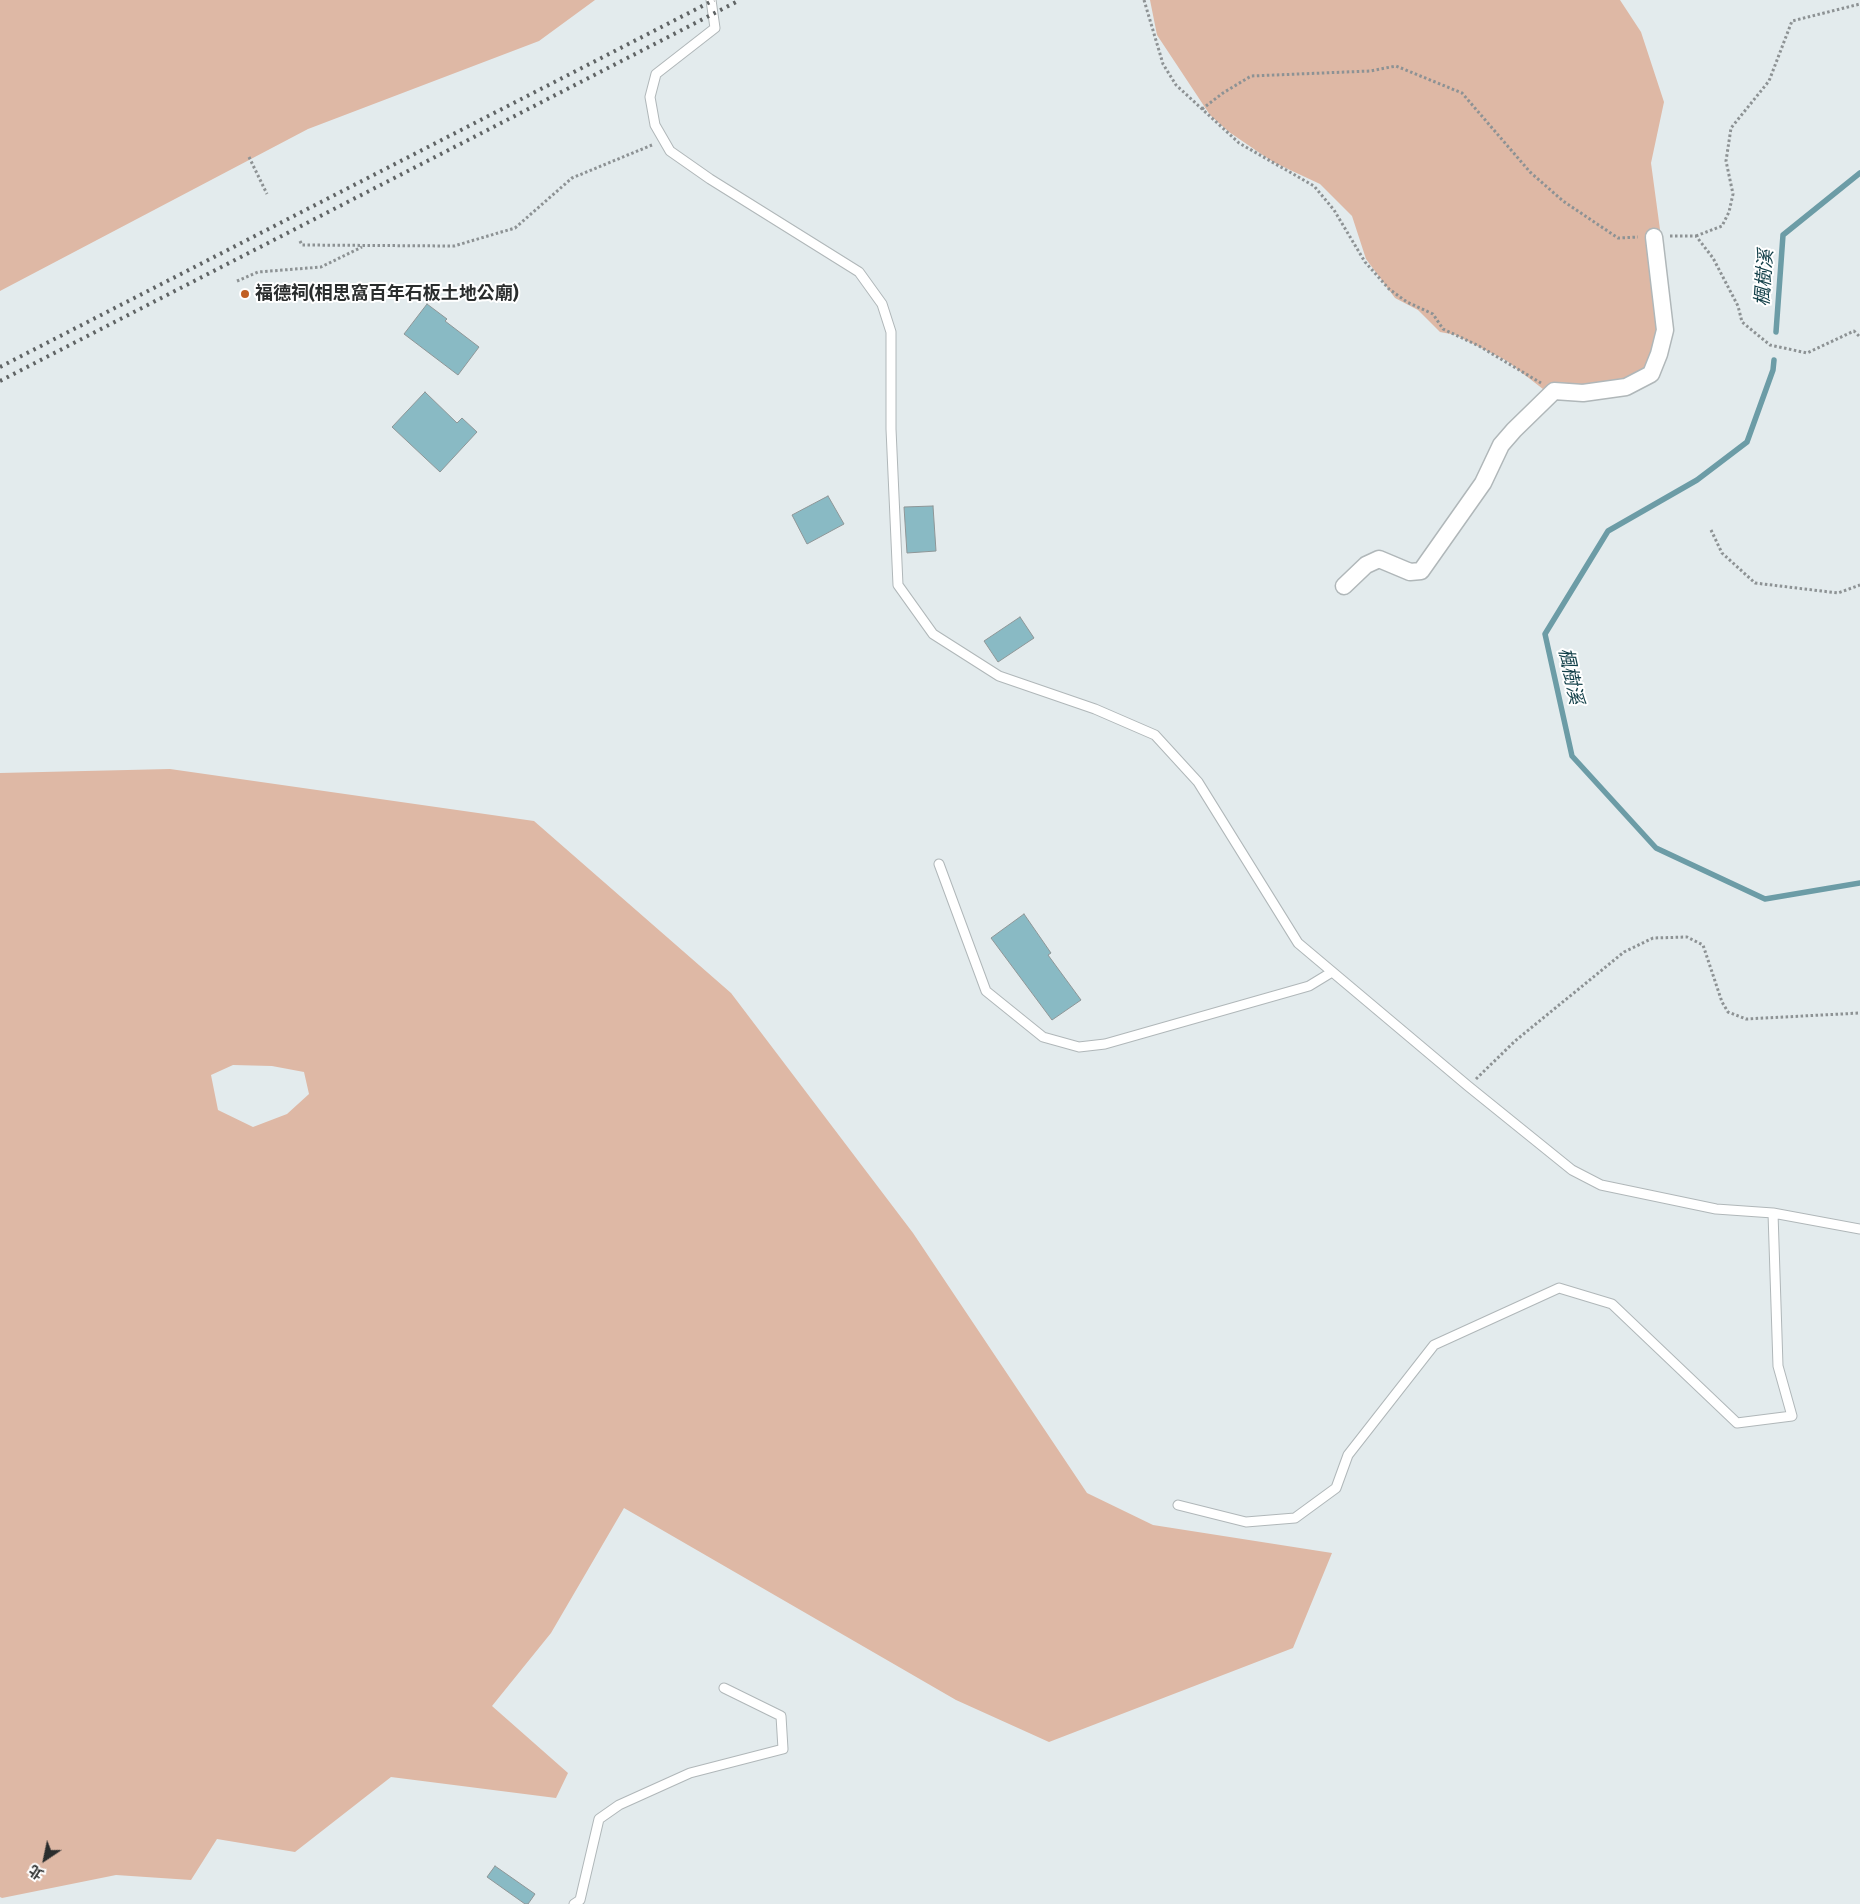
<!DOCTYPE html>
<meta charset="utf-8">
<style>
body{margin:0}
#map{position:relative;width:1860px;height:1904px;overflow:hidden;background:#e3ebed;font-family:"Fira Sans","Noto Sans TC",sans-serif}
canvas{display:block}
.north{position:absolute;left:20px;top:1834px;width:50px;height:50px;-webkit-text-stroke:4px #fff;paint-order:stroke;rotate:214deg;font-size:14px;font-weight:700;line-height:20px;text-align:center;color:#2a2d2d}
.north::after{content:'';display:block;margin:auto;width:18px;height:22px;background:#2a2d2d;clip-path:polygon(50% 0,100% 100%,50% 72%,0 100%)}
</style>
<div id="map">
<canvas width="1860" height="1904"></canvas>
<div class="north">北</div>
</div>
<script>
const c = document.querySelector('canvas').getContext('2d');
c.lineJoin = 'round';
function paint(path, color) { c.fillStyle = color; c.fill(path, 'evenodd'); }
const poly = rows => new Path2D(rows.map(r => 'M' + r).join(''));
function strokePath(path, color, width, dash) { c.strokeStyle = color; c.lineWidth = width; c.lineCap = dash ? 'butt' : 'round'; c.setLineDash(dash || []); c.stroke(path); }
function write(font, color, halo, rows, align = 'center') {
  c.font = font + ' "Fira Sans","Noto Sans TC",sans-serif'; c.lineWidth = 4; c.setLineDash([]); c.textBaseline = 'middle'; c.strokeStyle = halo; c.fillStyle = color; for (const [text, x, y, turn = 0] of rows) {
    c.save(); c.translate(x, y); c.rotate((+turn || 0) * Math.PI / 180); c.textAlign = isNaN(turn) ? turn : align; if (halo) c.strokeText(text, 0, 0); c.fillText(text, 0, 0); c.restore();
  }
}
paint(poly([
 [0,0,595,0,539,41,308,129,0,291],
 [1150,0,1620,0,1641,32,1664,102,1651,163,1666,274,1668,356,1638,388,1579,402,1548,393,1507,361,1456,335,1440,332,1418,310,1395,298,1366,259,1352,216,1320,184,1273,162,1229,132,1210,115,1157,35],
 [170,769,534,821,731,993,913,1233,1087,1493,1153,1525,1332,1553,1293,1648,1049,1742,956,1700,624,1508,551,1633,492,1706,568,1773,556,1798,391,1777,295,1852,217,1839,191,1880,116,1875,2,1898,0,1897,0,773],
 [233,1065,272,1066,304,1072,309,1094,287,1114,253,1127,218,1110,211,1075]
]), '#deb8a5');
strokePath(poly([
 [1776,332,1783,235,1860,173],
 [1774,360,1773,370,1747,442,1697,480,1608,531,1545,634,1572,756,1656,848,1765,899,1860,883]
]), '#6c9ca6', 5.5);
const building = poly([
 [427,304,447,319,445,321,479,347,458,375,404,334,427,304],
 [425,392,457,423,462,418,477,432,440,472,392,427,425,392],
 [828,496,844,524,807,544,792,515,828,496],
 [933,506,936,551,907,553,904,507,933,506],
 [1020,617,1034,638,998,662,984,641,1020,617],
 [1024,914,1051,953,1048,955,1081,1000,1052,1020,991,938,1024,914],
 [495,1866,535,1894,528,1904,525,1904,487,1877,495,1866]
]);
paint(building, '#89bac4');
strokePath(building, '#8e9697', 1);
const service = poly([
 [711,0,715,28,656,74,650,97,655,125,670,151,710,179,859,272,882,304,891,332,891,429,898,585,933,634,999,676,1095,709,1155,735,1198,782,1298,943,1468,1086,1572,1170,1601,1185,1716,1209,1773,1213,1860,1229],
 [939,864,986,991,1043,1037,1079,1047,1105,1044,1309,986,1332,972],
 [1178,1505,1246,1522,1295,1518,1336,1488,1348,1455,1434,1345,1559,1288,1612,1304,1737,1423,1792,1416,1778,1366,1773,1213],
 [574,1904,580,1900,599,1819,619,1805,690,1773,783,1749,781,1716,724,1688]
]);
const minor = poly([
 [1344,586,1366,565,1379,559,1410,572,1421,571,1483,483,1501,445,1514,430,1554,391,1583,393,1626,387,1651,374,1659,354,1665,330,1654,237]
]);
strokePath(service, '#b0b7b9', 11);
strokePath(minor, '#b0b7b9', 19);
strokePath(poly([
 [1144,0,1163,64,1176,85,1239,143,1314,186,1334,210,1365,262,1389,289,1407,302,1433,314,1443,329,1479,346,1541,383],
 [1202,109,1223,93,1251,76,1370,71,1396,66,1462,93,1530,172,1563,201,1618,238,1638,237],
 [249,157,267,194],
 [1670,236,1696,236,1713,258,1738,306,1742,322,1770,345,1807,353,1854,331,1860,337],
 [1696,236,1722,226,1729,212,1733,194,1726,161,1731,128,1769,81,1792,21,1860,4],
 [300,241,302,245,454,246,515,228,572,178,652,145],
 [237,281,258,272,321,267,362,247],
 [1711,530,1722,553,1755,583,1838,593,1860,585],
 [1476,1079,1515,1041,1624,952,1653,938,1687,937,1703,945,1722,1002,1728,1012,1746,1019,1860,1013]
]), '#8d9294', 3, [2.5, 2.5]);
strokePath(service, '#fff', 9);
strokePath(minor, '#fff', 16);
strokePath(poly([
 [0,367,714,0],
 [0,381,740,0]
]), '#606465', 4, [2.5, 5]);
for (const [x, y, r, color] of [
 [245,294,5,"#c15f23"]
]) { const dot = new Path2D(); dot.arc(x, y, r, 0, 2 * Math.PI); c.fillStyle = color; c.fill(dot); strokePath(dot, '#fff', 2); }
write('bold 18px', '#2a2d2d', '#fff', [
 ["福德祠(相思窩百年石板土地公廟)",255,294]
], 'left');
write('italic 19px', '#123f48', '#fff', [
 ["楓樹溪",1765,278,-86],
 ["楓樹溪",1570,676,78]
]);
</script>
